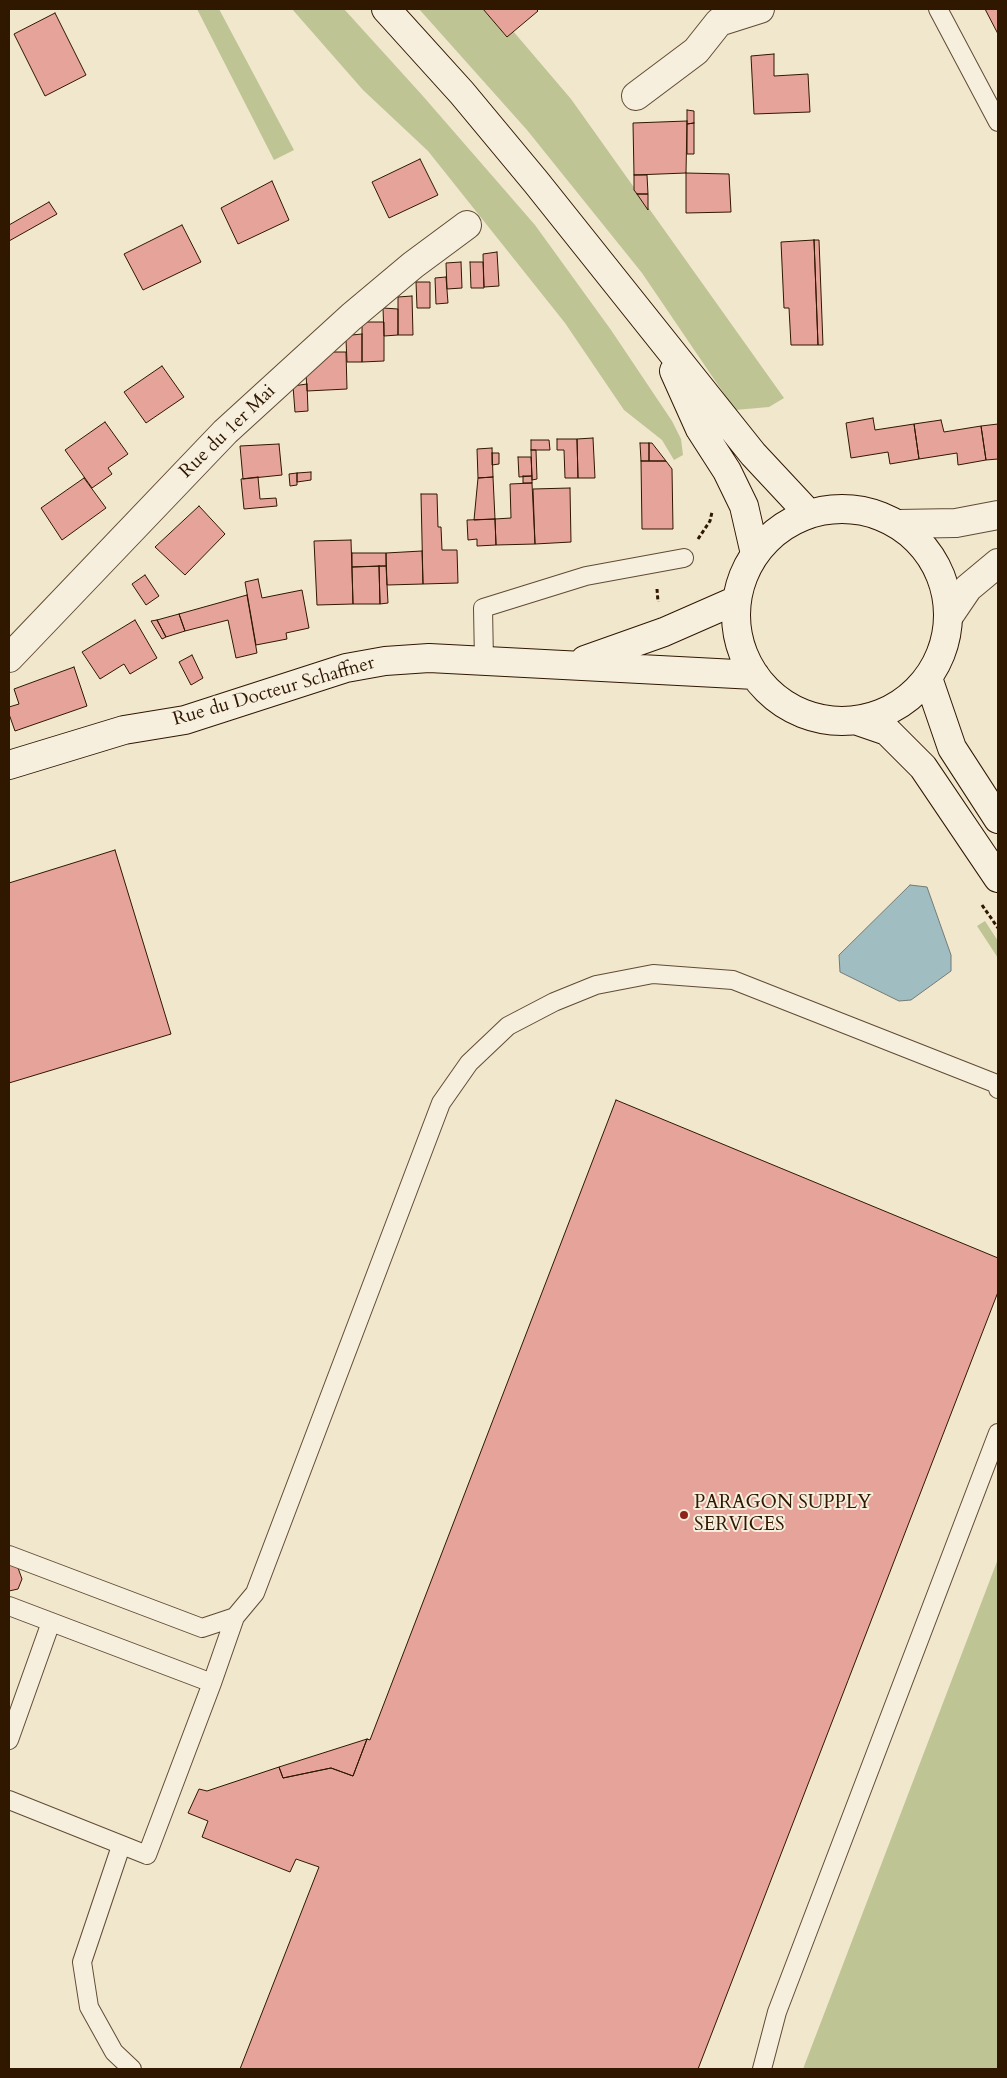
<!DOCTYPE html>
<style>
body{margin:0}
#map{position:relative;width:1007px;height:2078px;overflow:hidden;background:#f1e7cc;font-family:Cardo,serif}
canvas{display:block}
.frame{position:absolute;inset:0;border:10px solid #301700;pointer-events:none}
</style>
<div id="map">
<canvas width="1007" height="2078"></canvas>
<div class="frame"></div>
</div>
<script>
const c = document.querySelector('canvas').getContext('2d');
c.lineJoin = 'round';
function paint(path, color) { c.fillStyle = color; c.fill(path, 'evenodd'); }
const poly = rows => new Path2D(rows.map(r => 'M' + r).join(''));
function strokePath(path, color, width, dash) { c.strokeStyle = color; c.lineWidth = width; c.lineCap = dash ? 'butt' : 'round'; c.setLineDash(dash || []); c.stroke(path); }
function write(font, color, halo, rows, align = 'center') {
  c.font = font + ' Cardo,serif'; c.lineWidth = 4; c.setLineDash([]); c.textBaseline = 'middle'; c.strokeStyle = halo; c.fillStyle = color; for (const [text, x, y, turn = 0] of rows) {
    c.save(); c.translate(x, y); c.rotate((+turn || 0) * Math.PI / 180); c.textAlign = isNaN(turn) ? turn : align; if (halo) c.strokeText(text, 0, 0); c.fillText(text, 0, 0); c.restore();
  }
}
paint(poly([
 [197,9,219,9,294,150,274,160],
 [292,9,344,9,422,95,535,225,611,330,672,421,681,439,683,455,674,460,662,440,624,410,565,323,428,151,363,90],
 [419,9,483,9,507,37,513,31,571,99,784,398,769,407,735,410,642,273,527,130],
 [985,921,998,941,998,958,977,926],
 [998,1559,998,2069,803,2069]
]), '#bec494');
const water = poly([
 [910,885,927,887,951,955,951,971,911,1000,899,1001,840,972,839,955,910,885]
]);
paint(water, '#a0bdc2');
strokePath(water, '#737b74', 1);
const building = poly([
 [483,9,536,9,538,11,507,37,483,9],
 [985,9,998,9,998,34,985,9],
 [55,13,86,75,45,96,14,34,55,13],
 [774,54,774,76,808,74,810,112,754,114,751,56,774,54],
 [687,110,694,111,694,123,687,124,687,110],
 [687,121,686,173,634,175,633,123,687,121],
 [694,123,694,154,687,154,687,124,694,123],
 [420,159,438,195,389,218,372,182,420,159],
 [686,173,729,174,731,212,686,213,686,173],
 [634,175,647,175,648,194,637,194,634,190,634,175],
 [272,181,289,220,238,244,221,208,272,181],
 [637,194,648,194,648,210,637,194],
 [49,202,57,214,9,241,9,225,49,202],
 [182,225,201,262,143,290,124,254,182,225],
 [814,240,819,240,823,345,818,345,814,240],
 [814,240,818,345,791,345,789,308,784,308,781,242,814,240],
 [497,252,499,286,484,287,483,254,497,252],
 [461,262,462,288,447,289,446,263,461,262],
 [470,262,483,262,484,288,471,288,470,262],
 [446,277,448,303,436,304,435,278,446,277],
 [416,282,430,282,430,308,417,308,416,282],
 [412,296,413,335,398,335,398,297,412,296],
 [383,308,398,309,398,335,384,336,383,308],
 [367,322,384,322,384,361,362,362,362,326,367,322],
 [362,334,362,362,347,362,346,340,352,335,362,334],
 [332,352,346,352,347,389,307,391,306,373,332,352],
 [162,366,184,397,146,423,124,392,162,366],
 [307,384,308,411,295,412,293,386,307,384],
 [873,418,875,430,914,424,919,459,890,464,888,452,851,458,846,423,873,418],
 [941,420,944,432,981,426,986,460,958,465,957,453,919,459,914,424,941,420],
 [105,422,128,454,108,468,112,474,92,488,65,450,105,422],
 [998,424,998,459,986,460,981,426,998,424],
 [593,438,595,478,578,478,577,439,593,438],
 [557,439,577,439,578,478,565,478,564,450,557,450,557,439],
 [531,440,549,440,550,450,531,450,531,440],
 [640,443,649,443,649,461,641,461,640,443],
 [649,443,652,443,666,461,649,461,649,443],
 [279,444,282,475,243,479,240,446,279,444],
 [492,448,493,477,478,478,477,449,492,448],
 [531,450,536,450,537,479,532,480,531,450],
 [492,453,499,453,499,464,492,465,492,453],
 [518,457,531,457,532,476,519,477,518,457],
 [641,461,666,461,672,469,673,529,642,529,641,461],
 [311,472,311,480,297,482,297,473,311,472],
 [297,473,297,485,290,486,289,474,297,473],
 [523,476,532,476,532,483,523,483,523,476],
 [258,477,260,499,276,498,277,506,244,509,241,479,258,477],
 [493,477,495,519,474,520,478,478,493,477],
 [84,478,106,508,62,540,41,508,84,478],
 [532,483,535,544,496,545,495,519,511,518,510,484,532,483],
 [570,488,571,542,535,544,533,489,570,488],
 [421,494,437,494,438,527,441,527,442,550,457,550,458,583,423,584,421,494],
 [199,506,225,534,185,575,155,547,199,506],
 [495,519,496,545,477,546,477,539,468,540,467,520,495,519],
 [351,540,353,604,317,605,314,541,351,540],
 [422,551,423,584,387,585,386,553,422,551],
 [352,553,386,553,386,566,352,567,352,553],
 [379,566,380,604,353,604,352,567,379,566],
 [379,566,386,566,388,603,380,604,379,566],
 [145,575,159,596,146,605,132,584,145,575],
 [258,579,262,598,302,590,309,628,286,633,287,639,256,645,245,582,258,579],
 [247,595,257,653,236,658,228,620,185,631,179,614,247,595],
 [179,614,185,631,166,637,157,620,179,614],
 [135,620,157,658,130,674,124,664,100,679,82,652,135,620],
 [157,620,166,637,162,639,151,621,157,620],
 [192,655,203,678,191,685,179,662,192,655],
 [74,667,87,706,15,731,9,714,9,707,19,704,14,689,74,667],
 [115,850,171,1034,9,1083,9,883,115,850],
 [616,1100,998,1258,998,1292,698,2069,240,2069,319,1867,296,1859,290,1872,202,1837,208,1821,188,1813,199,1789,207,1791,279,1767,283,1778,331,1768,353,1776,367,1739,370,1740,616,1100],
 [9,1562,17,1565,22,1579,18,1589,9,1591,9,1562],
 [367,1739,353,1776,331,1768,283,1778,279,1767,367,1739]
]);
paint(building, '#e6a39a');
strokePath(building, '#301700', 1);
const lane = poly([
 [938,9,998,122],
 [484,661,483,608,586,576,684,558],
 [9,1555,202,1628,235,1617,255,1593,441,1103,469,1063,508,1026,554,1002,596,985,653,974,733,980,997,1084,998,1089],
 [9,1606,212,1683,147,1855,9,1800],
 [212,1683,235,1617],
 [9,1740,51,1622],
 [121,1846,82,1962,89,2007,114,2052,132,2069],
 [762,2069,777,2012,998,1433]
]);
const street = poly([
 [636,96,696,51,719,22,760,9],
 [898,524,956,523,998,515],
 [949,616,968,588,998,563],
 [9,658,225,432,351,317,413,265,467,225]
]);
const secondary = poly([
 [386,9,462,93,536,182,753,454,809,514],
 [674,371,700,429,727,471,744,506,755,554],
 '736 615a106 106 0 1 1 212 0a106 106 0 1 1-212 0Z',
 [585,660,664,632,737,600],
 [928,678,952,748,998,819],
 [855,720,887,731,923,767,998,878],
 [9,765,124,730,185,720,346,668,385,661,429,658,755,675]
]);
strokePath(lane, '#604b33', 20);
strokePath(street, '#604b33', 30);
strokePath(secondary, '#301700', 30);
strokePath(poly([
 [698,539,710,521,712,512],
 [657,589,658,602],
 [982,905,998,928]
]), '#301700', 3, [4, 2.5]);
strokePath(lane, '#f6efde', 18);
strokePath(street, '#f6efde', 28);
strokePath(secondary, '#f6efde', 28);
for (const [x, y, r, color] of [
 [684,1515,5,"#8f2418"]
]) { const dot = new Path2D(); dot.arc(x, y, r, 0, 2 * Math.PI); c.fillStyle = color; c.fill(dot); strokePath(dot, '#f6efde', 2); }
write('19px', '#301700', '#f6efde', [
 ["Rue du 1er Mai",228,432,-44],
 ["Rue du Docteur Schaffner",274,692,-16]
]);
write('19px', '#301700', '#f6efde', [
 ["PARAGON SUPPLY",694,1504],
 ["SERVICES",694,1526]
], 'left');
</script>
